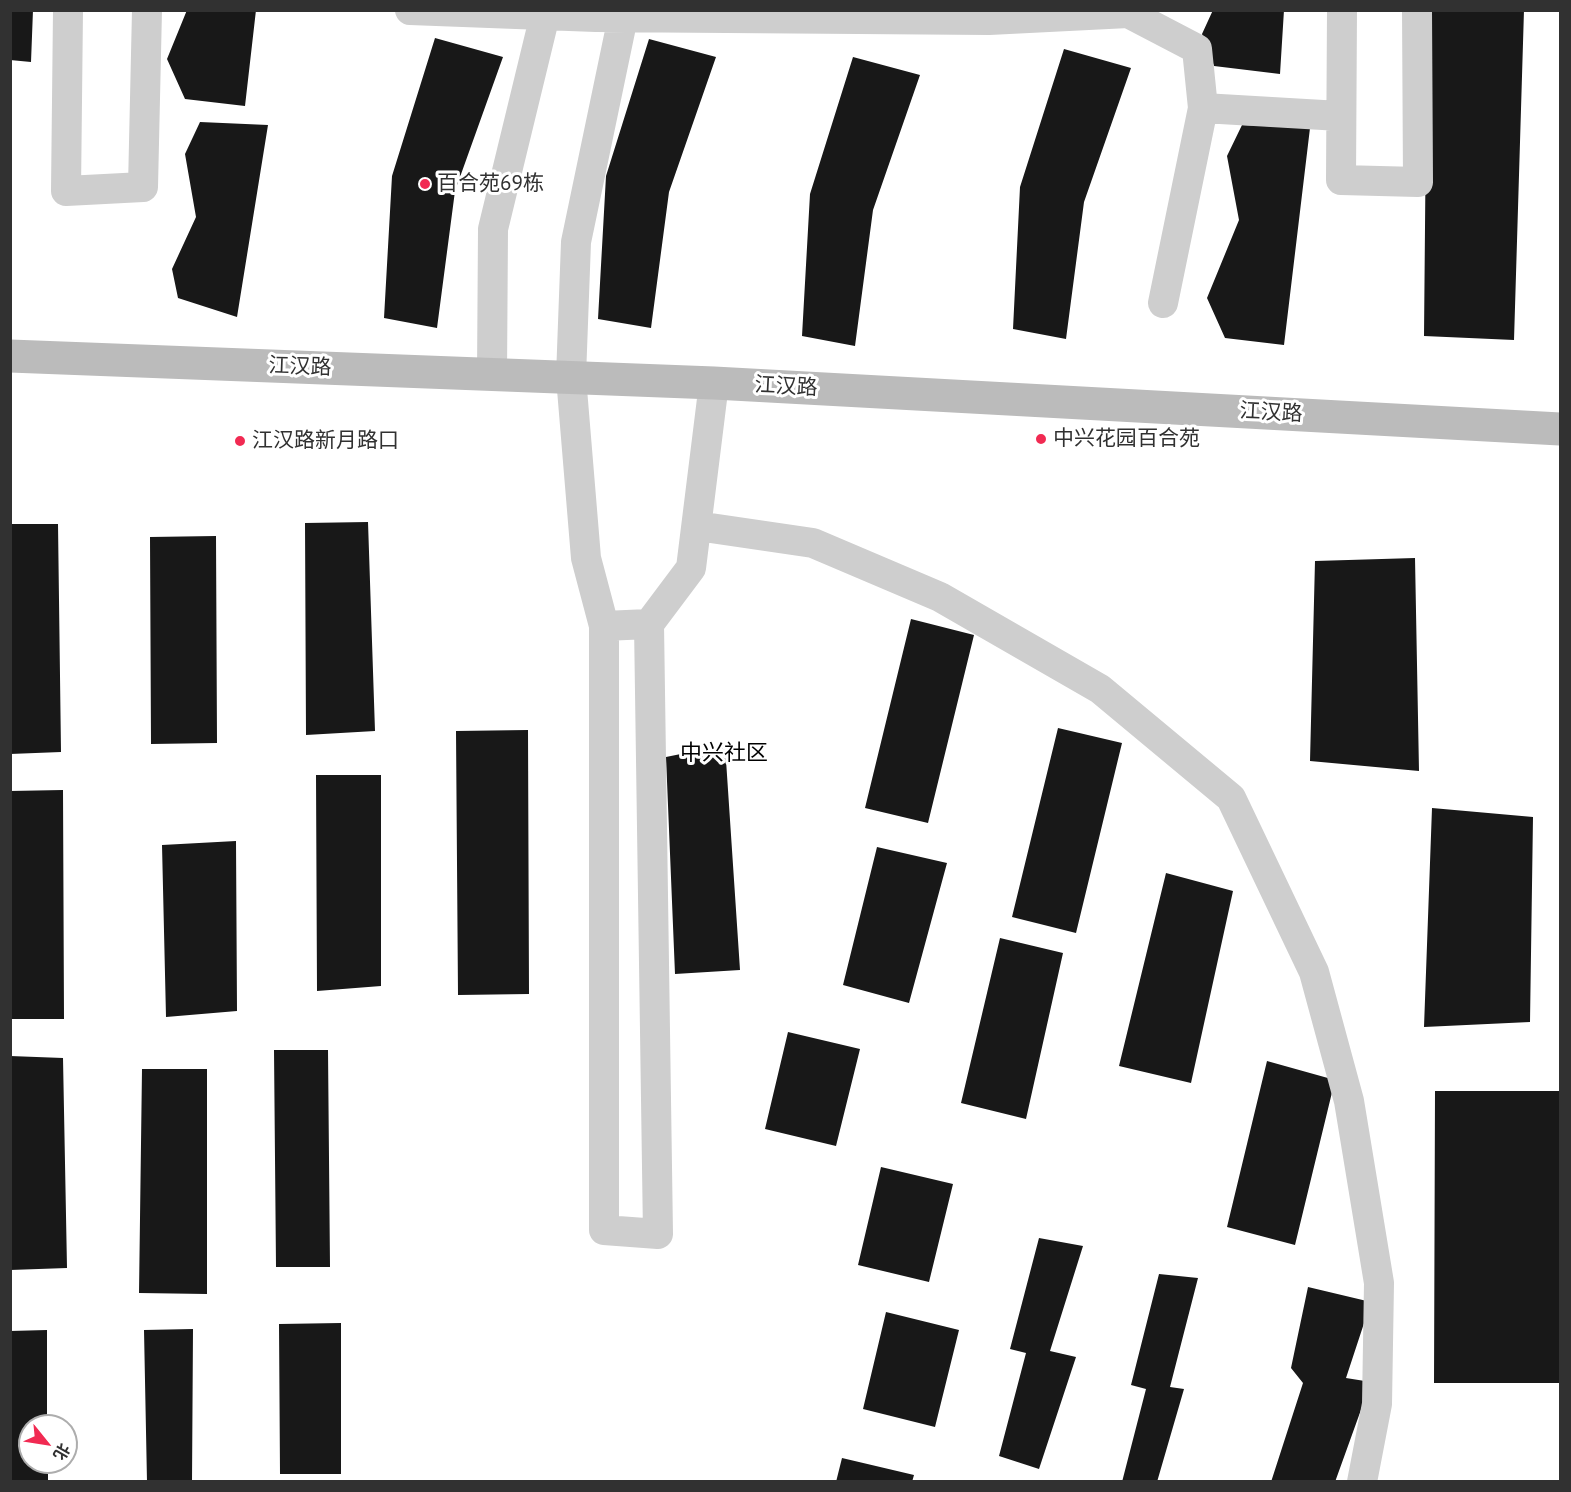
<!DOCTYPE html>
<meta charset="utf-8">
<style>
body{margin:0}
#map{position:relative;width:1571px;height:1492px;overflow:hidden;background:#fff;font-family:"PT Sans","Noto Sans SC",sans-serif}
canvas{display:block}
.frame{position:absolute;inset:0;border:12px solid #313131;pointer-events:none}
.north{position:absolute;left:18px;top:1414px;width:60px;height:60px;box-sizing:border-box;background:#fff;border:2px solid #adadad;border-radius:50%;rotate:120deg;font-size:16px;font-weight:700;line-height:24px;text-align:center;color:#313131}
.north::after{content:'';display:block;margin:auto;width:21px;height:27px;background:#f12a52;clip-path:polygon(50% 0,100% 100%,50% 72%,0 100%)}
</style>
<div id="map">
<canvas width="1571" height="1492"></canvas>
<div class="frame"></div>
<div class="north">北</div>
</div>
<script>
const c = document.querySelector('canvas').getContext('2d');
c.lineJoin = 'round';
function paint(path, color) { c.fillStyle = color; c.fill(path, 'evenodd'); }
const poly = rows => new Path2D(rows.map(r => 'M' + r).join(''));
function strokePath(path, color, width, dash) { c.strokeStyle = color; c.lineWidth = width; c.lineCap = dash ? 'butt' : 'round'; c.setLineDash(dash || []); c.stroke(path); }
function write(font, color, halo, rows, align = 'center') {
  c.font = font + ' "PT Sans","Noto Sans SC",sans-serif'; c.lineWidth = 6; c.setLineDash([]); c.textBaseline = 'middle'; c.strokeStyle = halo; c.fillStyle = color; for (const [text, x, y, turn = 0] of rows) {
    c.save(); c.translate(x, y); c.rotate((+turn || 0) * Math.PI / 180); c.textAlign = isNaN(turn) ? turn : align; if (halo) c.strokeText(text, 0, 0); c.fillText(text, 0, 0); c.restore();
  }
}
paint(poly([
 [10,10,33,10,31,62,10,60],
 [187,10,256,10,245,106,185,99,167,59],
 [1213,10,1284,10,1280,74,1214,66,1202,34],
 [1427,10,1524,10,1514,340,1424,336],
 [435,38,503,57,455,191,437,328,384,318,392,176],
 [649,39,716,57,669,192,651,328,598,319,606,176],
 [1064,49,1131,68,1084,202,1066,339,1013,329,1020,187],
 [853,57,920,75,873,210,855,346,802,336,810,194],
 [200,122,268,125,237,317,178,298,172,269,196,217,185,154],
 [1242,125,1310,128,1284,345,1225,338,1207,298,1239,220,1227,156],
 [368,522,375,731,306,735,305,523],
 [10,524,58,524,61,752,10,754],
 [216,536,217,743,151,744,150,537],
 [1415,558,1419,771,1310,761,1315,561],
 [911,619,974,635,928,823,865,808],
 [1058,728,1122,743,1076,933,1012,917],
 [528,730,529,994,458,995,456,731],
 [725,745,740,970,675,974,666,757],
 [316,775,381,775,381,986,317,991],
 [63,790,64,1019,10,1019,10,791],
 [1432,808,1533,817,1530,1022,1424,1027],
 [236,841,237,1011,166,1017,162,845],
 [877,847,947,863,909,1003,843,985],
 [1166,873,1233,891,1191,1083,1119,1066],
 [1000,938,1063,953,1026,1119,961,1103],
 [788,1032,860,1049,836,1146,765,1129],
 [274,1050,328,1050,330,1267,276,1267],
 [10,1056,63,1058,67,1268,10,1270],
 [1267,1061,1335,1080,1295,1245,1227,1227],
 [142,1069,207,1069,207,1294,139,1293],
 [1435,1091,1560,1091,1560,1383,1434,1383],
 [881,1167,953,1184,929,1282,858,1265],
 [1039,1238,1083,1246,1050,1351,1076,1357,1039,1469,999,1456,1026,1353,1010,1349],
 [1159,1274,1198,1278,1170,1387,1184,1389,1157,1482,1122,1482,1146,1389,1131,1385],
 [1308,1287,1371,1302,1346,1378,1371,1382,1335,1482,1271,1482,1303,1383,1291,1368],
 [886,1312,959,1330,935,1427,863,1409],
 [341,1323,341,1474,280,1474,279,1324],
 [193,1329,192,1482,147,1482,144,1330],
 [47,1330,47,1426,30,1426,30,1462,48,1462,48,1482,10,1482,10,1331],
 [842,1458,914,1475,912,1482,836,1482]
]), '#181818');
strokePath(poly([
 [68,10,66,191,143,187,147,10],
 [410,10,596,17,989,20,1128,13,1197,49,1203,108,1163,303],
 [1342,10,1341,180,1418,182,1417,10],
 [623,17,576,242,571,377,586,558,604,626,649,624,691,568,714,383],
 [1203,108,1340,116],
 [492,374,493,229,545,15],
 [697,526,813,543,940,597,1100,689,1231,798,1314,972,1349,1101,1379,1283,1377,1404,1362,1482],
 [604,626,604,1230,658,1234,649,624]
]), '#cecece', 30);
strokePath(poly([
 [10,356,714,383,1560,429]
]), '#bbb', 33);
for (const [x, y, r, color] of [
 [425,184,6,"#f12a52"],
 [1041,439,6,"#f12a52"],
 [240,441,6,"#f12a52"]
]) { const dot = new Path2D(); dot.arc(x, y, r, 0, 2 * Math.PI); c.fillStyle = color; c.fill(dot); strokePath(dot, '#fff', 2); }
write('21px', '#313131', '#fff', [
 ["百合苑69栋",437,184],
 ["中兴花园百合苑",1053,439],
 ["江汉路新月路口",252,441]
], 'left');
write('21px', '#313131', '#fff', [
 ["江汉路",300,367,2],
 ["江汉路",786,387,3],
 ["江汉路",1271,413,3]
]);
write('22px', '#000', '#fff', [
 ["中兴社区",724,754]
]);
</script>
